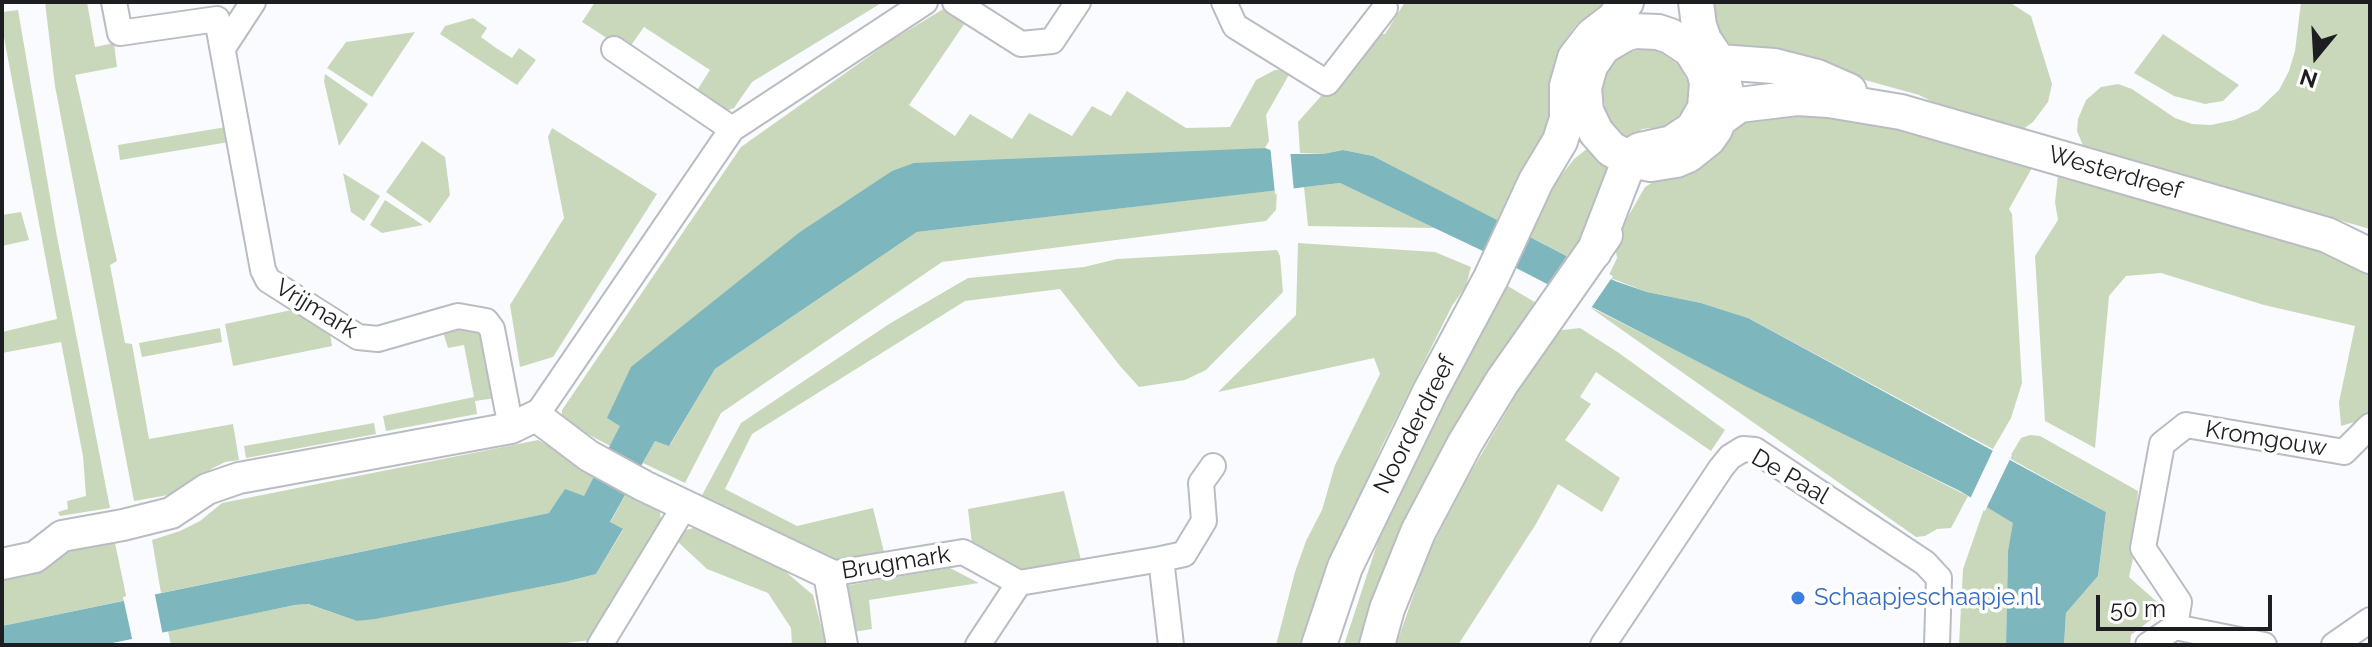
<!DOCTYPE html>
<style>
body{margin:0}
#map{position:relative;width:2372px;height:647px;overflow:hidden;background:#fafbff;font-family:Raleway,sans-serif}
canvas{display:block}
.frame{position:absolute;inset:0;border:4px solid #1d1e21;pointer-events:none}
.north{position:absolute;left:2276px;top:16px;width:80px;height:80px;-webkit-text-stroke:6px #fff;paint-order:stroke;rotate:198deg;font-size:22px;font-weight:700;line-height:32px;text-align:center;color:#1d1e21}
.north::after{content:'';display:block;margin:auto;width:28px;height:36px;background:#1d1e21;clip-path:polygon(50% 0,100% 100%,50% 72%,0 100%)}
.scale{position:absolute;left:2096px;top:595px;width:176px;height:36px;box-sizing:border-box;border:4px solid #1d1e21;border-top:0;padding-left:10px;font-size:24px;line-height:28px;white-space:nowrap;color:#1d1e21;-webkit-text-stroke:6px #fff;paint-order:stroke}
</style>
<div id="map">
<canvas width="2372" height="647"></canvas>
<div class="frame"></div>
<div class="north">N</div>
<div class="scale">50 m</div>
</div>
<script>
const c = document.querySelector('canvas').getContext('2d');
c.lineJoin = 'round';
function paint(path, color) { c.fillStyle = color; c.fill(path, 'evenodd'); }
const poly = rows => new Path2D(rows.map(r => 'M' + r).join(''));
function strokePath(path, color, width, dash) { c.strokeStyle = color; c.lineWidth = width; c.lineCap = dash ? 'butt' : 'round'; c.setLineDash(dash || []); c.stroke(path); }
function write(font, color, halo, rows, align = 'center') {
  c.font = font + ' Raleway,sans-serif'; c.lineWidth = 7; c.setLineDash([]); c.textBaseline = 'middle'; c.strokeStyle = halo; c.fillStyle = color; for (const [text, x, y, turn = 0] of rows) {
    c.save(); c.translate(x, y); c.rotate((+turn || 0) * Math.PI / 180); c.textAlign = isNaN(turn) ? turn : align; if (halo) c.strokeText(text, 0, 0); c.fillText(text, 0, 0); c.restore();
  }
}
paint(poly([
 [45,2,87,2,95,47,114,43,117,67,75,75,117,261,110,265,125,343,132,344,149,439,233,424,239,460,225,462,213,468,174,494,134,501,55,86],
 [595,2,883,2,752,82,734,108,721,113,694,95,710,70,644,27,627,51,582,22],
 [1405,2,1608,2,1577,24,1561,46,1551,78,1550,92,1557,124,1500,222,1373,156,1343,150,1323,154,1300,153,1298,122,1321,96,1329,95,1370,34,1385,34],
 [1707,2,2009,2,2031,16,2052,84,2048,102,2033,122,2019,132,1961,116,1919,95,1782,57,1746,53,1731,45,1719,32],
 [2301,2,2370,2,2370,229,2084,148,2077,131,2078,119,2086,100,2101,87,2118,84,2132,89,2175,118,2192,124,2211,125,2234,120,2258,110,2279,90,2289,71,2295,51],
 [950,5,969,17,909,105,955,136,970,114,1012,139,1029,113,1072,136,1092,106,1111,116,1127,91,1186,128,1230,127,1256,80,1275,70,1282,70,1290,73,1266,115,1269,141,1265,148,1218,152,962,162,608,418,621,426,610,446,569,424,562,417,562,410,741,147,892,40],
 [18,10,57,237,110,508,60,516,58,512,68,509,67,501,86,496,83,456,61,342,2,353,2,332,57,319,2,27,2,12],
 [473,18,487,28,481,37,496,48,512,58,519,48,536,60,517,85,440,34,445,26],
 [415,32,372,97,327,68,346,42],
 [2163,34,2239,85,2223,101,2205,104,2174,96,2134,73],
 [1645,48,1659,51,1679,65,1688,82,1688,103,1673,123,1662,127,1642,129,1628,139,1619,133,1606,114,1602,88,1604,77,1621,55],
 [325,74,368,104,339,146,324,81],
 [1821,105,2037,159,2009,209,2012,214,2022,383,2011,418,1993,449,1748,318,1701,303,1647,292,1608,277,1617,258,1614,241,1645,187,1668,173,1741,116],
 [226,127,229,142,120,160,118,145],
 [552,128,657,194,553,357,520,367,510,305,564,218,548,137],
 [422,141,445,157,450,195,430,223,386,192],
 [1593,144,1617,160,1596,211,1569,257,1528,236,1539,204,1574,159],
 [2059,166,2370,261,2370,414,2365,419,2341,426,2339,402,2355,326,2264,305,2161,273,2126,276,2109,296,2095,448,2045,421,2035,256,2058,220,2055,202],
 [343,173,380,196,364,221,351,212],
 [1340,183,1435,228,1308,226,1304,187],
 [1277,190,1276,210,1266,221,942,262,721,413,685,483,643,463,655,441,670,445,715,369,917,232],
 [385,200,423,225,382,233,370,225],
 [21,212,29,240,2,246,2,215],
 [1298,243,1435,252,1471,267,1466,286,1452,306,1381,448,1311,614,1303,645,1276,645,1295,572,1306,541,1322,510,1335,465,1380,374,1374,358,1218,392,1296,315],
 [1277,250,1280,256,1283,292,1206,370,1185,380,1139,387,1120,366,1060,289,965,301,752,434,725,489,797,526,873,508,885,556,833,566,701,497,741,423,889,324,968,278,1084,267,1117,259],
 [1501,282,1543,307,1366,645,1344,645,1383,526],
 [1588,306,1968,496,1951,528,1937,529,1925,536,1916,537],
 [301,308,329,327,332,346,233,366,225,324],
 [220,328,222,342,142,357,139,343],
 [1580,328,1619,353,1725,430,1711,451,1596,372,1580,397,1591,404,1565,440,1620,478,1602,512,1558,484,1536,524,1458,645,1396,645,1428,554,1468,477,1512,402,1514,392,1554,331],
 [463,329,473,330,483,336,496,398,475,401,477,414,386,431,383,416,474,397,464,345,448,348,443,332],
 [374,423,376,434,246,458,244,446],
 [2030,435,2040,436,2138,491,2134,554,2129,577,2165,609,2131,635,2130,645,2064,645,2066,613,2098,576,2106,512,2009,458,2021,438],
 [538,440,596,473,584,497,549,513,161,593,152,540,180,531,200,521,222,503],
 [628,490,659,508,662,524,592,640,548,645,171,645,168,631,295,605,307,604,357,621,565,582,596,574,623,530,610,523],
 [1064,491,1081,560,1022,573,972,544,968,509],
 [1985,506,2014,523,2008,551,2006,645,1959,645,1963,569],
 [700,526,786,572,813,595,826,645,792,645,791,628,768,593,707,569,678,542,683,531],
 [115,543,127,600,2,626,2,579,44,569,75,548],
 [950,568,979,583,869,600,872,629,853,632,844,586]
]), '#c9d8ba');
paint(poly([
 [1265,148,1281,154,1323,154,1343,150,1373,156,1615,281,1647,292,1701,303,1748,318,2106,512,2098,576,2066,613,2064,645,2006,645,2008,551,2013,523,1960,491,1753,390,1487,253,1340,183,917,232,715,369,669,446,655,441,610,522,623,529,596,574,565,582,375,619,357,621,308,604,295,605,103,645,2,645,2,626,549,513,565,489,584,496,620,426,607,418,631,367,800,232,892,171,914,163]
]), '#7eb6bd');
paint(poly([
 [1270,145,1281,150,1290,149,1294,192,1275,194],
 [1569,253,1613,276,1589,311,1545,288],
 [1995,446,2012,455,1985,511,1969,501],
 [154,590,163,636,133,643,123,597]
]), '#fafbff');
const minor = poly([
 [114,2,120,33,217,19,263,270,268,280,358,337,378,339,458,316,486,321,492,329,511,428],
 [955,2,1021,44,1052,41,1078,2],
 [1224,2,1235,26,1327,83,1385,8],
 [223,48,253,2],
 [614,49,732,129],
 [536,416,732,129,925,2],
 [1161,559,1184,554,1204,521,1201,483,1213,466],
 [829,574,963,552,1019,583,1161,559,1171,645],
 [2175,627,2179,602,2143,548,2162,444,2186,425,2344,452,2370,426],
 [600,645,684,507],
 [978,645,1019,583],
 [1603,645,1721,468,1730,457,1743,449,1755,450,1925,563,1939,578,1937,645],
 [2148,645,2175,627,2264,645],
 [2334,645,2370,620]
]);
const tertiary = poly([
 [2,564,35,557,62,536,123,525,171,513,207,489,239,478,511,428,536,416,589,456,644,486,829,574,842,645]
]);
const secondary = poly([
 [1719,62,1774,66,1817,77,1849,91],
 [1721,118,1739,105,1797,98,1829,100,1901,112,2327,235,2370,256],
 [1594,252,1626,169,1631,160,1634,154,1640,150,1672,143,1693,129,1705,108,1707,83,1704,71,1691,50,1670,36,1658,32,1634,31,1623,35,1603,47,1590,66,1584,88,1586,111,1596,132,1611,149,1631,160,1651,164,1676,160,1688,155,1708,139,1715,129,1725,105,1726,92,1719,62,1704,40,1699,26,1696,2],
 [1319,645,1345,567,1431,390,1491,278,1536,181,1560,141,1567,119,1567,86,1575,58,1592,36,1614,19,1626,2],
 [1377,645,1387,609,1418,532,1465,443,1502,382,1605,235]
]);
strokePath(minor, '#babcc4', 28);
strokePath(tertiary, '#babcc4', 34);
strokePath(secondary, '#babcc4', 38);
strokePath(minor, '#fff', 24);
strokePath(tertiary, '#fff', 30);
strokePath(secondary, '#fff', 34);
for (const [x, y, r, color] of [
 [1798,598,8,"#3f7fe0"]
]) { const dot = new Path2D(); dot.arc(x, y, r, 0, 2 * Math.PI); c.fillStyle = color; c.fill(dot); strokePath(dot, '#fff', 3); }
write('24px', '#1d1e21', '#fff', [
 ["Westerdreef",2115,173,16],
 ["Vrijmark",316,309,31],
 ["Noorderdreef",1415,425,-63],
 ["Kromgouw",2266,439,9],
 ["De Paal",1790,477,30],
 ["Brugmark",896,563,-9]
]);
write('24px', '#366cbe', '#fff', [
 ["Schaapjeschaapje.nl",1814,598]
], 'left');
</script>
